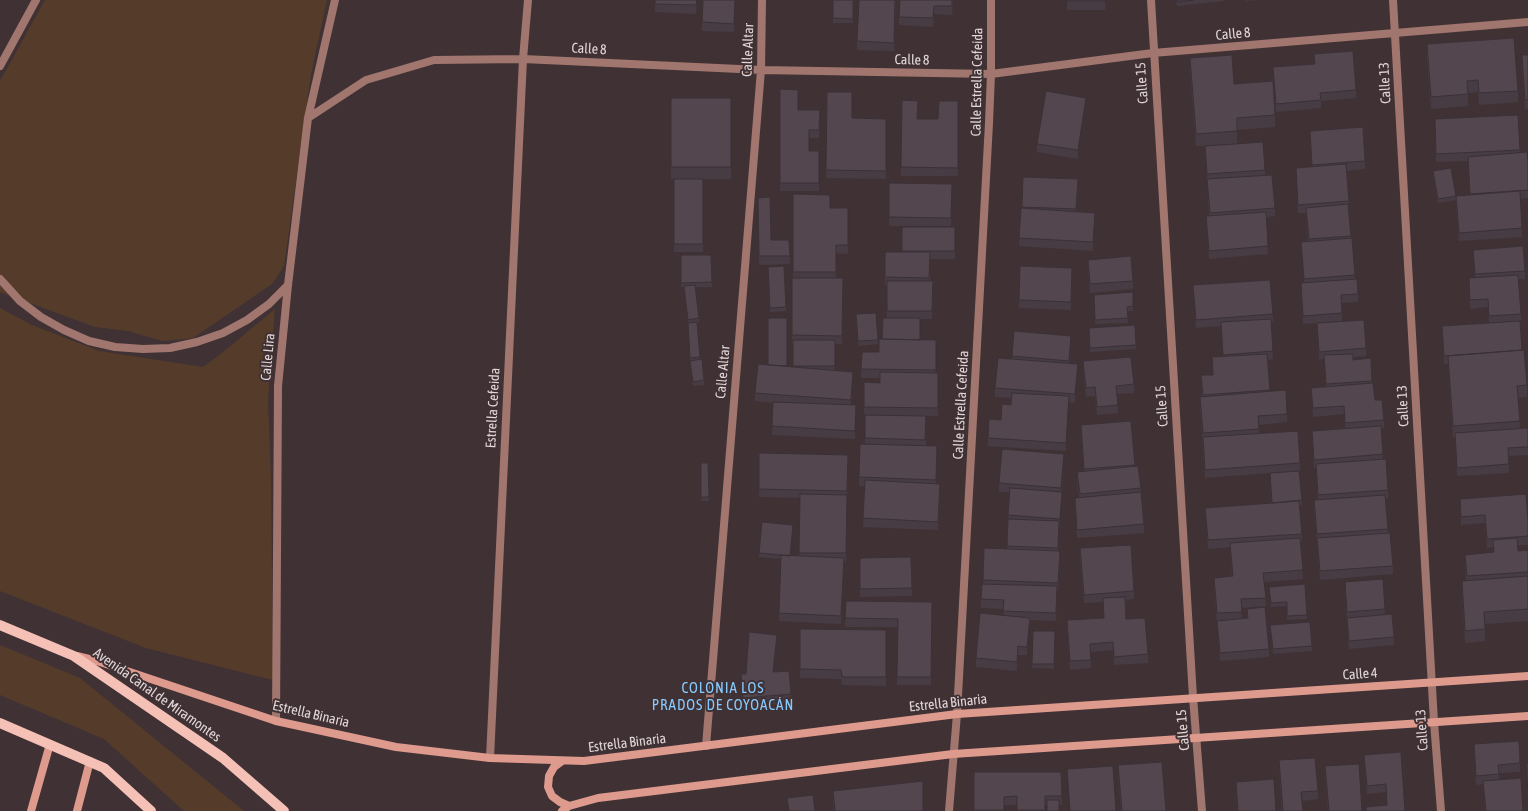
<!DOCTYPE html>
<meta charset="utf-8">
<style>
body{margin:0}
canvas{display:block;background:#403134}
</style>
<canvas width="1528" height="811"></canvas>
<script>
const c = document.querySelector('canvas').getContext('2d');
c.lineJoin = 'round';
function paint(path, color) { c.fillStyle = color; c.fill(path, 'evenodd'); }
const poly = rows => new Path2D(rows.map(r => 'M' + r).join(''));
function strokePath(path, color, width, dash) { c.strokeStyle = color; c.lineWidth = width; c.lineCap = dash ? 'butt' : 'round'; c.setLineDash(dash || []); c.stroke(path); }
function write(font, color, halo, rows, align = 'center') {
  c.font = font + ' "Asap Condensed",sans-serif'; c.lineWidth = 4; c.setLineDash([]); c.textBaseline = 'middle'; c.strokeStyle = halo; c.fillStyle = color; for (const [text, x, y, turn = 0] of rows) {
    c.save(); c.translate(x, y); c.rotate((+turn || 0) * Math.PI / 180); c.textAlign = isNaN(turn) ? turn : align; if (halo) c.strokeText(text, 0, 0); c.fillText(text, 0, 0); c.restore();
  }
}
paint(poly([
 [45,0,327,0,311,74,284,266,272,284,193,338,162,341,128,331,95,327,0,292,0,81],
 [0,308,32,325,99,351,203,367,222,353,275,309,268,399,271,480,273,680,146,648,0,591],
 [0,645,80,678,244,811,184,811,104,739,0,695]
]), '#553b2a');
strokePath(poly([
 [1151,0,1193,697,1202,811],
 [1393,0,1434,722,1441,811],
 [0,66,36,0],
 [308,118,366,80,434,60,523,59,761,70,991,74,1153,53,1528,22],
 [0,279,20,301,41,317,64,330,89,341,115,347,143,349,170,348,197,342,223,333,247,320,269,304,288,285],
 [276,721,278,386,288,285,308,118,335,0],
 [706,746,761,70,762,0],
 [490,758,523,59,528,0],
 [949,811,957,714,989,123,991,74,991,0]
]), '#a1766e', 8);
strokePath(poly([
 [77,656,97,661,276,721,396,747,490,758,584,761,957,714,1528,676],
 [562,761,554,767,549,776,548,787,552,796,560,802,569,806],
 [31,811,50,744],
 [77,811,90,761],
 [562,811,569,806,598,798,953,754,1528,716]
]), '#de9a8d', 8);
strokePath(poly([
 [0,625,74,656,223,758,284,811],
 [0,723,104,768,151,811]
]), '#f5c0b6', 10);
paint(poly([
 [655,0,697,0,696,14,655,12],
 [735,0,734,32,702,31,702,22],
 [833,0,854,0,853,23,833,23],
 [896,0,894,51,857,50,857,41],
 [953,0,952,15,934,14,933,27,899,25,899,17],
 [1067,0,1105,0,1105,10,1067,10],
 [1176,0,1224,0,1224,1,1177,6],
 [1246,0,1259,0,1246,1],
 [1427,44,1518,91,1518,102,1479,105,1478,92,1468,93,1468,106,1431,109,1427,56],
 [1314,54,1356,90,1356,98,1321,101,1321,108,1276,112,1273,76,1273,67,1314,64],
 [1522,55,1528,55,1528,109,1525,109,1522,64],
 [1190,58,1234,84,1275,115,1275,127,1237,130,1237,143,1265,170,1265,175,1275,208,1275,216,1266,217,1268,254,1209,259,1206,216,1209,216,1205,146,1196,146,1190,70],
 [780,89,798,110,820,110,819,138,809,138,809,151,819,151,819,191,780,191],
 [827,92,852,118,886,119,886,179,826,178],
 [671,98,731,98,731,179,671,179],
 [902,100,918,119,938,119,958,101,958,176,901,176],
 [1086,106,1078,159,1037,152,1037,144],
 [1518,115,1520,153,1528,162,1528,198,1520,199,1522,237,1459,241,1456,205,1456,196,1470,195,1468,161,1436,162,1435,127],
 [1310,131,1365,161,1365,169,1347,171,1349,201,1349,210,1351,239,1355,279,1358,294,1358,302,1342,303,1342,321,1303,324,1301,291,1301,283,1304,283,1301,242,1308,241,1306,213,1298,213,1296,177,1296,168,1312,167],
 [1433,171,1456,196,1456,200,1438,203,1433,175],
 [1023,177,1078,187,1076,212,1095,221,1093,251,1019,246],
 [674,179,703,179,703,252,674,252],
 [889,183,952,184,951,226,889,226],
 [793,194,830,208,848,208,848,254,836,253,836,278,843,286,842,344,835,344,835,371,853,381,851,405,856,414,855,439,772,435,773,403,755,401,755,393,768,365,787,318,787,367,793,367,793,344,792,344,792,335,793,278],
 [758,198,771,240,789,240,790,264,759,265],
 [902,227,955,227,955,259,930,259,930,281,933,281,932,319,920,319,920,340,936,340,936,373,938,373,938,416,915,416,926,416,926,446,937,455,936,483,940,492,938,530,863,527,865,486,859,486,859,477,865,444,865,415,864,415,864,382,880,383,880,378,861,378,862,352,879,352,882,339,887,318,887,286,885,286,885,252,902,252],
 [1473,250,1525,271,1525,279,1518,279,1521,314,1521,322,1520,322,1522,350,1527,385,1527,397,1518,398,1520,428,1528,428,1528,455,1509,456,1509,473,1457,476,1455,438,1453,438,1448,364,1444,364,1442,326,1489,323,1488,307,1470,309,1469,278,1475,278],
 [681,255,711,255,712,287,695,287,699,318,699,323,697,323,700,360,704,380,704,385,693,386,690,362,688,323,684,287,681,287],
 [1088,260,1133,281,1133,289,1090,293,1088,268],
 [768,271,786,307,786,311,770,312],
 [1072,277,1071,310,1019,308,1019,300],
 [1193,285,1273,314,1273,322,1271,322,1273,359,1268,360,1270,392,1287,414,1287,422,1258,425,1259,433,1300,463,1300,471,1299,471,1302,505,1299,505,1302,534,1302,542,1301,542,1303,579,1264,582,1266,606,1241,608,1242,619,1247,618,1247,609,1269,649,1269,657,1220,661,1214,586,1214,578,1232,576,1230,547,1208,549,1205,508,1272,503,1270,473,1205,478,1200,405,1200,397,1202,397,1201,375,1213,375,1212,357,1223,357,1221,326,1196,328],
 [1133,292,1133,311,1127,311,1128,323,1095,324,1094,295],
 [856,314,878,340,878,344,858,346],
 [1317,323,1366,348,1366,356,1353,357,1353,360,1371,358,1372,383,1375,400,1384,420,1384,428,1381,429,1383,460,1388,490,1388,498,1385,499,1388,533,1393,566,1393,574,1320,580,1317,542,1317,543,1314,508,1314,500,1318,500,1316,468,1314,468,1312,431,1345,428,1344,414,1313,417,1311,388,1326,387,1324,359,1319,360],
 [1089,332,1136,345,1136,349,1090,352],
 [1071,345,1070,363,1078,372,1075,403,1069,402,1066,451,988,446,988,438,1011,405,1012,398,995,397,995,388,1012,359,1012,356],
 [1083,361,1134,384,1134,393,1117,394,1118,413,1097,415,1095,396,1086,397,1083,369],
 [1131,421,1135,466,1141,488,1144,524,1144,533,1077,538,1075,498,1079,498,1077,480,1077,472,1084,471,1081,433,1081,425],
 [759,453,848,455,846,562,844,562,841,624,779,621,781,559,759,557,759,553,793,529,790,556,799,556,800,498,759,497],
 [1064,462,1060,527,1059,527,1058,551,1060,559,1058,591,1057,591,1056,621,1030,620,1027,655,1018,655,1017,671,976,667,976,658,1003,616,1004,609,981,608,981,599,983,584,984,548,1007,549,1008,515,1009,492,999,492,999,483],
 [701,463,708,463,709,501,701,501],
 [1460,499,1528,521,1528,545,1518,545,1518,551,1528,550,1528,621,1485,624,1485,641,1465,643,1462,593,1462,581,1466,581,1465,555,1493,553,1493,547,1487,548,1485,523,1461,525],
 [1080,548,1134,591,1134,599,1125,600,1126,619,1148,654,1148,663,1114,665,1113,650,1091,652,1091,668,1070,670,1067,629,1067,620,1104,618,1103,602,1084,603,1080,557],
 [911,557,912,596,860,597,860,558],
 [1345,582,1385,609,1385,615,1394,637,1394,645,1349,649,1347,626],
 [1269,587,1307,615,1307,619,1287,620,1287,606,1271,607],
 [846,601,932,602,931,685,897,685,898,627,845,627],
 [1270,625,1312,646,1312,651,1273,654],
 [800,629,886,630,886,686,842,685,841,679,800,678],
 [1033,631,1055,631,1054,669,1032,668],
 [777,643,774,672,791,694,791,703,743,707,741,674,746,674],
 [1474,744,1520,763,1520,772,1499,773,1499,780,1523,811,1485,811,1483,784,1476,785],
 [1364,755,1405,811,1366,811,1366,807,1387,805,1386,792,1367,794],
 [1279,760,1318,791,1318,799,1302,801,1303,811,1282,811,1279,769],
 [1526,763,1528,763,1528,799,1526,771],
 [1118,765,1166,811,1121,811,1118,774],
 [1325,766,1362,811,1328,811,1325,774],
 [1067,769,1116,811,1070,811],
 [974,772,1061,772,1062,805,1045,805,1045,811,1017,811,1017,805,1004,805,1004,811,974,811],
 [1236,782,1276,811,1237,811],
 [833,791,923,811,834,811,833,803]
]), '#473c43');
paint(poly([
 [1086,98,1086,106,1078,159,1078,150],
 [1095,213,1095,221,1093,251,1093,242],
 [1072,268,1072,277,1071,310,1071,302],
 [1071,336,1071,345,1069,369,1069,361],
 [1078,364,1078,372,1075,403,1075,394],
 [853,372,853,381,851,409,851,400],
 [1069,396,1069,405,1066,451,1066,443],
 [856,405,856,414,855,439,855,431],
 [1064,454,1064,462,1061,497,1061,488],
 [1062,492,1062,500,1060,527,1060,519],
 [1030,618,1030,627,1027,655,1027,647],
 [777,635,777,643,773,681,773,672],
 [1018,646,1018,655,1017,671,1017,662]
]), '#3a3137');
const building = poly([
 [655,0,697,0,696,5,655,4,655,0],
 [703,0,735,0,734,24,702,22,703,0],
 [833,0,853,0,853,19,833,18,833,0],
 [859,0,895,0,894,43,857,41,859,0],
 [900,0,952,0,952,6,934,6,933,18,899,17,900,0],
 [1067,0,1105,0,1105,1,1067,1,1067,0],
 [1177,0,1194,0,1177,2,1177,0],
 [1514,38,1518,91,1479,93,1478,80,1467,81,1468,94,1431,97,1427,44,1514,38],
 [1353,51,1356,90,1320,93,1321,100,1276,104,1273,67,1315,64,1314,54,1353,51],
 [1232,55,1234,84,1273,81,1275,115,1237,118,1237,131,1196,134,1190,58,1232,55],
 [1522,55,1528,55,1528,100,1525,100,1522,55],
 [780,89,798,90,798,110,820,110,819,130,809,130,809,151,819,151,819,183,780,183,780,89],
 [1046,91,1086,98,1078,150,1037,144,1046,91],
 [827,92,852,92,852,118,886,119,886,171,826,170,827,92],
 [671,98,731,98,731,167,671,167,671,98],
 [902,100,918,101,917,119,938,119,939,101,958,101,958,168,901,167,902,100],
 [1518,115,1520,150,1436,154,1435,119,1518,115],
 [1363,127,1365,161,1312,165,1310,131,1363,127],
 [1263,142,1265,170,1207,174,1205,146,1263,142],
 [1527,152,1528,162,1528,190,1470,194,1468,157,1527,152],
 [1346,164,1349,201,1298,205,1296,168,1346,164],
 [1451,168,1456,196,1438,199,1433,171,1451,168],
 [1272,175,1275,208,1210,213,1207,179,1272,175],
 [1023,177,1078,179,1076,209,1022,207,1023,177],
 [674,179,703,179,703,244,674,244,674,179],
 [889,183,952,184,951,218,889,217,889,183],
 [1520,191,1522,228,1459,233,1456,196,1520,191],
 [793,194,830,195,830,208,848,208,848,245,836,245,836,272,793,272,793,194],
 [770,197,771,240,789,240,790,256,759,256,758,198,770,197],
 [1348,204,1351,236,1309,239,1306,208,1348,204],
 [1021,208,1095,213,1093,242,1019,238,1021,208],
 [1266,212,1268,246,1209,251,1206,216,1266,212],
 [902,227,955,227,955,251,902,251,902,227],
 [1352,238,1355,275,1304,279,1301,242,1352,238],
 [1523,246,1525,271,1475,274,1473,250,1523,246],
 [885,252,930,252,929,278,885,277,885,252],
 [681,255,711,255,712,282,681,283,681,255],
 [1131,256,1133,281,1090,284,1088,260,1131,256],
 [784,266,786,307,770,308,768,267,784,266],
 [1020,266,1072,268,1071,302,1019,300,1020,266],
 [1518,275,1521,314,1489,316,1488,299,1470,300,1469,278,1518,275],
 [792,278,843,278,842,336,792,335,792,278],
 [1357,279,1358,294,1341,295,1342,313,1303,316,1301,283,1357,279],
 [1270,280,1273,314,1196,320,1193,285,1270,280],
 [887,281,933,281,932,311,887,311,887,281],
 [695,285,699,318,688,320,684,286,695,285],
 [1133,292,1133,306,1127,307,1128,318,1095,320,1094,295,1133,292],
 [876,313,878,340,858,341,856,314,876,313],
 [768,318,787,318,787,366,768,365,768,318],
 [883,318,920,318,920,340,882,339,883,318],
 [1271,319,1273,351,1223,355,1221,322,1271,319],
 [1364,320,1366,348,1319,352,1317,323,1364,320],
 [1520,321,1522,350,1444,356,1442,326,1520,321],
 [697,322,700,357,690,358,688,323,697,322],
 [1135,325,1136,345,1090,348,1089,328,1135,325],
 [1014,331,1071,336,1069,361,1012,356,1014,331],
 [879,339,936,340,936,370,861,369,862,352,879,352,879,339],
 [793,340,835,340,835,366,793,366,793,340],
 [1524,350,1527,385,1517,386,1520,421,1453,426,1448,356,1524,350],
 [1267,354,1270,390,1203,395,1201,375,1213,375,1212,357,1267,354],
 [1353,354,1353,360,1371,358,1372,381,1326,384,1324,355,1353,354],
 [1131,357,1134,384,1116,386,1118,405,1097,407,1095,387,1086,388,1083,361,1131,357],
 [998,358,1078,364,1075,394,995,388,998,358],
 [702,359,704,380,693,382,690,361,702,359],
 [758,364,853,372,851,400,755,393,758,364],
 [880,372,938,373,938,408,864,407,864,382,880,383,880,372],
 [1373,383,1375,400,1382,400,1384,420,1345,423,1344,406,1313,408,1311,388,1373,383],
 [1286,390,1287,414,1258,416,1259,429,1203,433,1200,397,1286,390],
 [1012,393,1069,396,1066,443,988,438,989,419,1001,420,1002,404,1011,405,1012,393],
 [773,402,856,405,855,431,772,426,773,402],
 [865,415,926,416,925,440,865,438,865,415],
 [1131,421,1135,465,1084,469,1081,425,1131,421],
 [1381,426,1383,454,1314,460,1312,431,1381,426],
 [1528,428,1528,447,1508,448,1509,464,1457,468,1455,433,1528,428],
 [1298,431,1300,463,1205,470,1203,437,1298,431],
 [860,444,937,446,936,480,859,477,860,444],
 [1002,449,1064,454,1061,488,999,483,1002,449],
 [759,453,848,455,847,491,759,489,759,453],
 [1386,459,1388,490,1318,495,1316,464,1386,459],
 [701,463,708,463,709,497,701,497,701,463],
 [1138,466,1141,488,1080,494,1077,472,1138,466],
 [1299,471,1302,500,1272,503,1270,473,1299,471],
 [865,480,940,484,938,522,863,518,865,480],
 [1010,488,1062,492,1060,519,1008,515,1010,488],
 [1141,492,1144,524,1077,530,1075,498,1141,492],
 [800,494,847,495,846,553,799,553,800,494],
 [1526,494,1528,521,1528,536,1487,539,1485,515,1461,517,1460,499,1526,494],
 [1385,495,1388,529,1317,534,1314,500,1385,495],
 [1299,501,1302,534,1208,540,1205,508,1299,501],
 [1008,519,1059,521,1058,548,1007,546,1008,519],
 [762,522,793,525,790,556,759,553,762,522],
 [1390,533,1393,566,1320,571,1317,538,1390,533],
 [1300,538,1303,570,1263,573,1266,598,1241,599,1242,612,1217,613,1214,578,1233,576,1230,543,1300,538],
 [1517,538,1518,551,1528,550,1528,572,1467,576,1465,555,1494,552,1493,540,1517,538],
 [1131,545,1134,591,1084,595,1080,548,1131,545],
 [984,548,1060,551,1058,583,983,580,984,548],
 [781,555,844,558,841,616,779,613,781,555],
 [911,557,912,588,860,589,860,558,911,557],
 [1528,576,1528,609,1484,612,1485,629,1465,631,1462,581,1528,576],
 [1383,579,1385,609,1347,612,1345,582,1383,579],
 [982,584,1057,586,1056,613,1003,611,1004,600,981,599,982,584],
 [1305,584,1307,615,1287,616,1287,602,1271,603,1269,587,1305,584],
 [1125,597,1126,619,1145,618,1148,654,1114,657,1113,642,1090,644,1091,660,1070,661,1067,620,1104,618,1103,598,1125,597],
 [846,601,932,602,931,677,897,677,898,619,845,618,846,601],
 [1265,607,1269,649,1220,653,1217,621,1248,618,1247,609,1265,607],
 [980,613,1030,618,1027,647,1018,646,1017,662,976,658,980,613],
 [1392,614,1394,637,1349,641,1347,618,1392,614],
 [1310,622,1312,646,1273,649,1270,625,1310,622],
 [800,629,886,630,886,677,842,677,841,670,800,669,800,629],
 [1033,631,1055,631,1054,664,1032,664,1033,631],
 [749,632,777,635,773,672,789,671,791,694,743,698,741,674,746,674,749,632],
 [1519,741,1520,763,1498,765,1499,774,1476,776,1474,744,1519,741],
 [1401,752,1405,811,1366,811,1366,807,1387,805,1386,784,1367,786,1364,755,1401,752],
 [1315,758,1318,791,1301,792,1303,811,1283,811,1279,760,1315,758],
 [1162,762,1166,811,1122,811,1118,765,1162,762],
 [1526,763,1528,763,1528,791,1526,763],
 [1359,764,1362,811,1329,811,1325,766,1359,764],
 [1113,766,1116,811,1070,811,1067,769,1113,766],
 [974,772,1061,772,1062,796,1045,796,1045,810,1017,810,1017,796,1004,797,1004,810,974,810,974,772],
 [1521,778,1523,811,1486,811,1483,781,1521,778],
 [1274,779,1276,811,1238,811,1236,782,1274,779],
 [923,781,923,811,835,811,833,791,923,781],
 [813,795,815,811,789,811,787,798,813,795],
 [1047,800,1059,800,1059,811,1047,811,1047,800]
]);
paint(building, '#53464e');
strokePath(building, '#3a3137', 1);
write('14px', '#e0d6d8', '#403134', [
 ["Calle 8",1233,34,-5],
 ["Calle 8",589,49,3],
 ["Calle Altar",748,50,-88],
 ["Calle 8",912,60,1],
 ["Calle Estrella Cefeida",977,82,-89],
 ["Calle 15",1142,83,-94],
 ["Calle 13",1385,83,-93],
 ["Calle Lira",268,357,-85],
 ["Calle Altar",723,372,-85],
 ["Calle Estrella Cefeida",961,405,-87],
 ["Calle 15",1162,406,-94],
 ["Calle 13",1403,406,-93],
 ["Estrella Cefeida",493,408,-87],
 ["Calle 4",1360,674,-4],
 ["Avenida Canal de Miramontes",157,695,35],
 ["Estrella Binaria",948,703,-6],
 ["Estrella Binaria",311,714,13],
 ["Calle 15",1183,730,-95],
 ["Calle 13",1422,730,-94],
 ["Estrella Binaria",627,743,-7]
]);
c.letterSpacing = '1px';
write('15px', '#87cbfe', '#403134', [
 ["COLONIA LOS",723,688],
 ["PRADOS DE COYOACÁN",723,705]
]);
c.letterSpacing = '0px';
</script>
